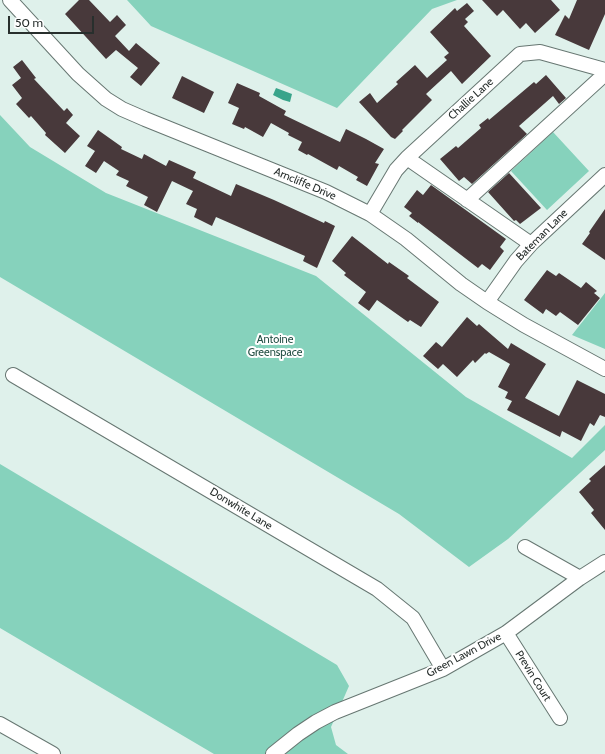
<!DOCTYPE html>
<style>
body{margin:0}
#map{position:relative;width:605px;height:754px;overflow:hidden;background:#dff1eb;font-family:Cabin,sans-serif}
canvas{display:block}
.scale{position:absolute;left:8px;top:16px;width:86px;height:18px;box-sizing:border-box;border:2px solid #282f2d;border-top:0;padding-left:5px;font-size:12px;line-height:14px;white-space:nowrap;color:#282f2d;-webkit-text-stroke:3px #fff;paint-order:stroke}
</style>
<div id="map">
<canvas width="605" height="754"></canvas>
<div class="scale">50 m</div>
</div>
<script>
const c = document.querySelector('canvas').getContext('2d');
c.lineJoin = 'round';
function paint(path, color) { c.fillStyle = color; c.fill(path, 'evenodd'); }
const poly = rows => new Path2D(rows.map(r => 'M' + r).join(''));
function strokePath(path, color, width, dash) { c.strokeStyle = color; c.lineWidth = width; c.lineCap = dash ? 'butt' : 'round'; c.setLineDash(dash || []); c.stroke(path); }
function write(font, color, halo, rows, align = 'center') {
  c.font = font + ' Cabin,sans-serif'; c.lineWidth = 4; c.setLineDash([]); c.textBaseline = 'middle'; c.strokeStyle = halo; c.fillStyle = color; for (const [text, x, y, turn = 0] of rows) {
    c.save(); c.translate(x, y); c.rotate((+turn || 0) * Math.PI / 180); c.textAlign = isNaN(turn) ? turn : align; if (halo) c.strokeText(text, 0, 0); c.fillText(text, 0, 0); c.restore();
  }
}
paint(poly([
 [127,0,457,0,432,9,337,108,151,26],
 [0,115,30,147,106,193,316,276,466,397,572,458,605,425,605,450,508,539,469,567,399,514,0,277],
 [553,132,589,171,547,210,511,171],
 [605,293,605,349,572,335],
 [0,464,337,665,349,686,331,727,336,745,348,754,214,754,0,628]
]), '#86d2bc');
paint(poly([
 [276,88,292,94,290,102,283,100,273,95]
]), '#39a48b');
paint(poly([
 [79,0,89,0,110,22,117,15,126,25,115,36,129,51,136,43,160,63,141,86,130,77,138,68,116,50,106,59,65,14],
 [482,0,551,0,560,10,535,33,526,23,520,29,503,10,497,16],
 [577,0,605,0,605,14,589,50,555,35,565,15,569,19],
 [467,3,474,11,465,19,468,22,464,26,491,56,462,84,451,71,426,94,432,100,402,130,403,131,395,139,391,137,359,102,370,93,377,103,398,84,396,82,415,65,427,78,447,60,444,57,449,53,430,32,455,8,457,11],
 [22,60,36,78,34,79,64,111,67,108,73,115,66,123,80,136,65,153,45,135,46,133,31,116,29,118,16,104,22,98,12,85,21,78,13,67],
 [546,75,566,98,559,104,553,96,519,126,527,134,472,184,464,177,459,181,440,159,456,146,458,148,481,128,479,125,488,118,489,120,534,82,536,84],
 [182,76,214,92,204,113,172,98],
 [237,83,260,93,259,96,286,111,284,115,340,142,346,129,366,139,384,149,375,163,379,164,367,186,356,180,358,177,339,166,337,170,308,154,307,155,298,150,302,142,288,135,289,133,271,123,263,137,245,127,244,129,232,124,239,108,228,103],
 [98,130,122,147,121,149,142,159,144,154,166,166,169,160,196,172,193,178,231,196,236,184,274,200,324,223,325,221,335,226,317,268,303,261,305,256,216,217,212,226,194,217,197,209,186,204,193,191,172,181,157,212,144,205,148,197,126,186,129,181,116,175,119,171,104,161,96,173,85,166,95,151,87,146],
 [509,173,541,208,520,224,516,220,514,221,488,192],
 [431,185,506,239,500,247,504,251,490,270,482,264,478,268,418,222,418,223,409,216,412,213,404,207,417,190,423,195],
 [605,209,605,260,582,244,590,233,589,232],
 [352,236,388,264,389,262,409,276,407,278,439,302,421,327,410,320,408,322,377,300,369,311,358,303,366,292,344,275,346,273,332,261],
 [547,270,556,276,559,273,581,288,586,282,597,291,594,293,600,298,578,325,560,312,556,316,546,309,543,314,524,300],
 [467,317,477,326,479,324,508,349,511,343,546,364,525,398,559,416,577,380,605,394,605,417,600,415,594,426,590,423,581,441,562,431,560,437,507,410,512,401,505,398,508,392,498,387,510,364,489,352,486,354,485,353,475,363,473,360,457,377,443,364,438,369,423,356,436,342,442,347],
 [605,465,605,530,591,513,594,510,579,492,591,481,589,479]
]), '#48393b');
const minor = poly([
 [10,0,78,74,106,99,122,109,145,119,326,192,370,214,406,239,461,284,487,302,524,325,605,369],
 [407,158,531,244],
 [467,200,605,74],
 [370,214,396,170,407,158,520,54,540,52,605,70],
 [487,302,516,261,531,244,605,175],
 [13,375,377,589,413,618,443,669],
 [525,547,580,578],
 [506,633,560,718],
 [0,724,53,754],
 [273,754,298,734,316,722,335,712,443,669,506,633,580,578,605,562]
]);
strokePath(minor, '#677772', 16);
strokePath(minor, '#fff', 14);
write('11px', '#282f2d', '#fff', [
 ["Challie Lane",471,99,-42],
 ["Arncliffe Drive",305,184,23],
 ["Bateman Lane",542,235,-45],
 ["Donwhite Lane",241,509,31],
 ["Green Lawn Drive",464,655,-28],
 ["Previn Court",533,676,58]
]);
write('11px', '#224e43', '#fff', [
 ["Antoine",275,340],
 ["Greenspace",275,353]
]);
</script>
